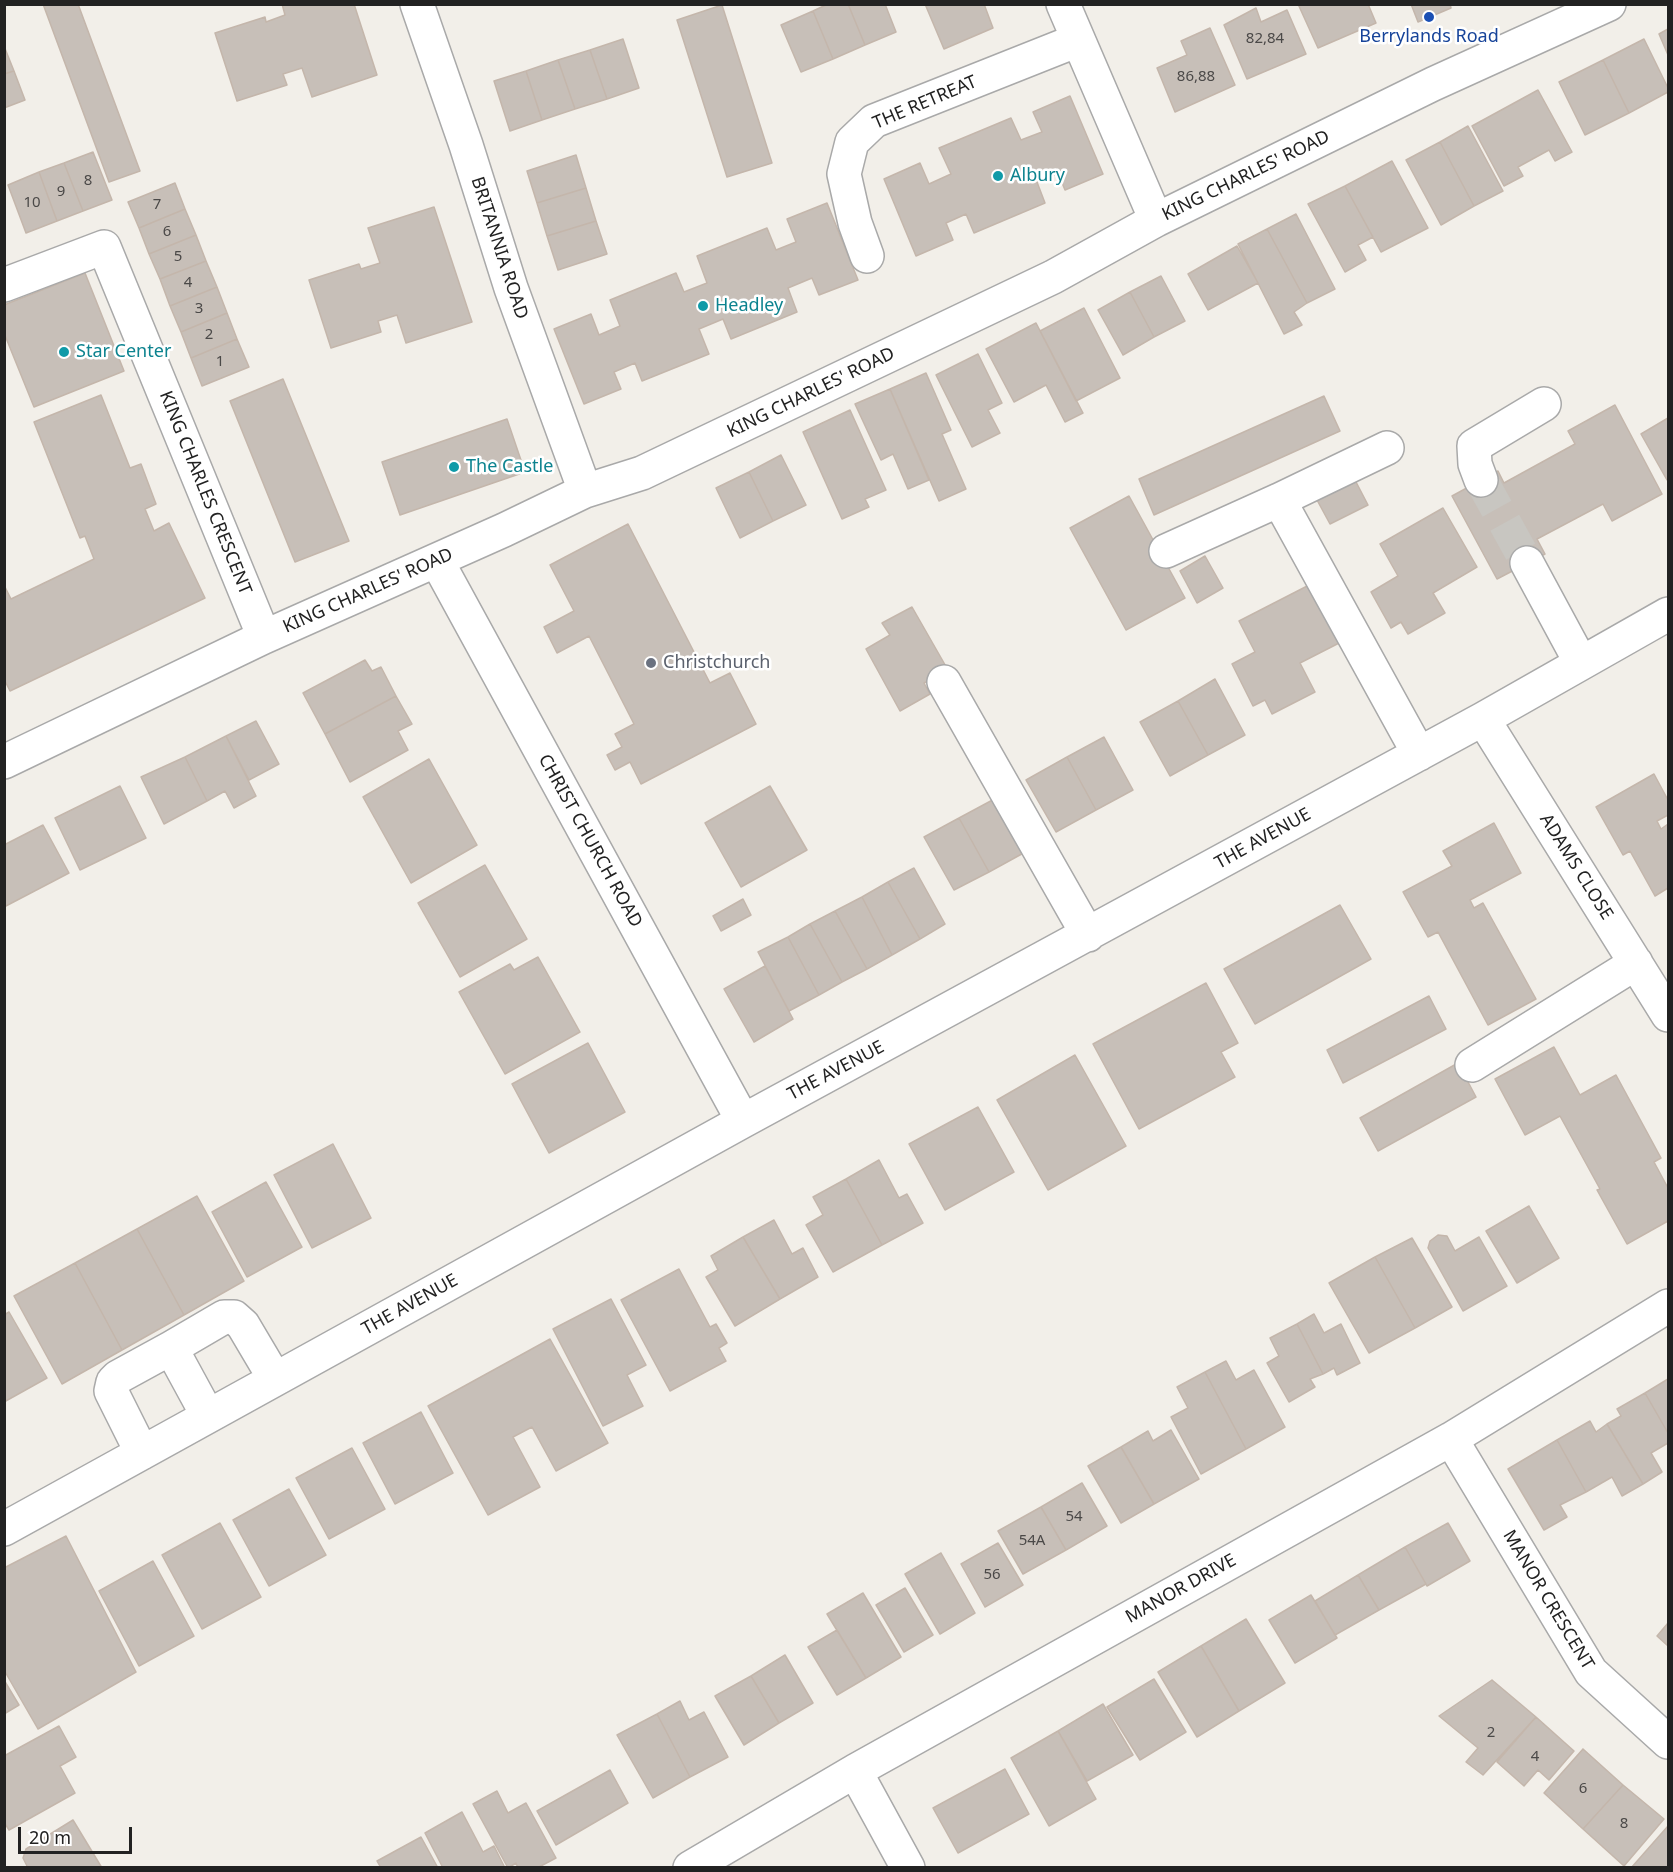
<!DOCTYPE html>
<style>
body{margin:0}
#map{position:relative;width:1673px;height:1872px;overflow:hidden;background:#f2efe9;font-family:"Noto Sans",sans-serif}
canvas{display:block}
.frame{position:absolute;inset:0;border:6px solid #222;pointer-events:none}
.scale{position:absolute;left:18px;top:1827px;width:114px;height:27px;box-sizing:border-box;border:3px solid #222;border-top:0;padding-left:8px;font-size:18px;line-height:21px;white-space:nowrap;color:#222;-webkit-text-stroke:4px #fff;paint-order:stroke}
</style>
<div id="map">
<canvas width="1673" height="1872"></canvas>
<div class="frame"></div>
<div class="scale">20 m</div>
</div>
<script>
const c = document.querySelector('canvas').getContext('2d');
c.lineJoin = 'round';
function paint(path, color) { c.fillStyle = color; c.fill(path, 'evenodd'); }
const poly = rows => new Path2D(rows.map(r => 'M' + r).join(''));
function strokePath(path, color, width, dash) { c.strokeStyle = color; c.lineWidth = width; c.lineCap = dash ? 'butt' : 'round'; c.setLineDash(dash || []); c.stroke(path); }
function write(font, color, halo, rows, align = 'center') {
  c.font = font + ' "Noto Sans",sans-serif'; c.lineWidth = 5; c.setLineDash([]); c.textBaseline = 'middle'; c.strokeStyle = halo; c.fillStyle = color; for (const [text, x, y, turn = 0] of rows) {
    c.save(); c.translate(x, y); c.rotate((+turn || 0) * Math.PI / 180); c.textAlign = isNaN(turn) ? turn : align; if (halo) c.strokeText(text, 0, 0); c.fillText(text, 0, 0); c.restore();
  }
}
const building = poly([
 [43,4,78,4,140,171,109,182,43,4],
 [282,4,354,4,377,75,312,97,302,68,283,74,287,85,237,101,215,33,265,17,266,22,285,15,282,4],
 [828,4,848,4,865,45,833,59,813,11,828,4],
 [848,4,885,4,896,32,865,45,848,4],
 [925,4,984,4,993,28,944,49,925,4],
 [1298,4,1368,4,1376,23,1318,48,1298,4],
 [1411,4,1450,4,1451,8,1418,22,1411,4],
 [722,5,772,163,727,177,677,20,722,5],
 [1256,8,1261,22,1287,10,1306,54,1247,79,1224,25,1256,8],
 [813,11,833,59,801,72,781,25,813,11],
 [1210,28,1235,85,1175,112,1157,68,1187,55,1181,41,1210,28],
 [1668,29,1668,55,1659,34,1668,29],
 [623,39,639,88,607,99,590,50,623,39],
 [1644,39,1668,88,1668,92,1629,113,1603,60,1644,39],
 [4,46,14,71,4,74,4,46],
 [590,50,607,99,575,109,558,60,590,50],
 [558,60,575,109,542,120,526,71,558,60],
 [1603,60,1629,113,1585,135,1559,82,1603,60],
 [14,71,25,100,4,108,4,74,14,71],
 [526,71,542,120,510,131,494,81,526,71],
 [1538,90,1572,152,1555,161,1549,150,1518,167,1523,176,1504,186,1472,126,1538,90],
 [1070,96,1103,174,1065,190,1058,173,1037,182,1045,203,974,233,966,214,946,223,953,240,916,256,884,179,920,163,929,184,951,174,939,148,1011,118,1021,140,1042,132,1033,112,1070,96],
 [1468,126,1503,191,1474,206,1440,142,1468,126],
 [1440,142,1474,206,1441,225,1406,160,1440,142],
 [93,152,112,200,83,211,64,163,93,152],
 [576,155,586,188,537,203,527,171,576,155],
 [1392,161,1428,228,1381,252,1345,186,1392,161],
 [64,163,83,211,57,221,39,172,64,163],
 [39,172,57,221,26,233,8,185,39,172],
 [175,183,185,209,139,228,128,202,175,183],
 [1345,186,1373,237,1358,245,1366,260,1345,272,1308,204,1345,186],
 [586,188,596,221,547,236,537,203,586,188],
 [827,203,858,280,819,295,812,278,788,288,797,312,731,339,723,319,699,329,709,354,642,381,635,363,614,372,621,389,584,404,554,329,591,314,599,335,620,326,610,300,676,273,684,292,707,283,697,256,767,228,776,250,796,242,787,219,827,203],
 [434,207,472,322,406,343,397,315,378,321,381,332,331,348,309,280,359,264,361,269,380,263,368,228,434,207],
 [185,209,196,235,149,254,139,228,185,209],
 [1296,214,1335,289,1307,303,1267,229,1296,214],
 [596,221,607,254,558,270,547,236,596,221],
 [1267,229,1307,303,1294,312,1302,325,1284,334,1238,244,1267,229],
 [196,235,206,261,160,279,149,254,196,235],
 [1237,246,1258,283,1208,310,1188,274,1237,246],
 [206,261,217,287,170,306,160,279,206,261],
 [85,273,124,371,34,407,4,333,4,305,85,273],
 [1161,276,1185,321,1154,337,1130,292,1161,276],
 [217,287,227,313,181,332,170,306,217,287],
 [1130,292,1154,337,1123,355,1098,310,1130,292],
 [1084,308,1120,378,1076,401,1040,331,1084,308],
 [227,313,237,339,191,358,181,332,227,313],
 [1036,323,1083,413,1065,422,1046,385,1014,402,986,349,1036,323],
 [237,339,249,367,202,386,191,358,237,339],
 [978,354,1002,403,988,410,1000,433,972,447,936,375,978,354],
 [926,373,951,430,942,434,966,489,939,501,890,389,926,373],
 [283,379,349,541,295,562,230,401,283,379],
 [890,389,929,480,908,489,893,454,881,460,855,404,890,389],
 [101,395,130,468,141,464,156,504,145,509,154,531,169,523,205,598,10,691,4,679,4,585,11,599,94,559,85,536,80,538,34,422,101,395],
 [1324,396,1340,431,1154,515,1139,479,1324,396],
 [1615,405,1662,494,1612,521,1603,504,1537,539,1545,554,1497,579,1452,496,1498,471,1504,483,1575,444,1568,431,1615,405],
 [850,410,886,490,865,499,869,507,842,519,803,432,850,410],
 [1668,418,1668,480,1667,480,1641,434,1668,418],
 [507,419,525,472,400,515,382,462,507,419],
 [781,455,806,505,773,521,749,472,781,455],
 [749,472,773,521,740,538,716,488,749,472],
 [1355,480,1368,505,1330,524,1317,500,1355,480],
 [1129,496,1185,598,1126,630,1070,528,1129,496],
 [1443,508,1477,567,1433,593,1445,613,1408,634,1401,622,1391,628,1371,592,1398,576,1380,544,1443,508],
 [628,524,710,683,730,673,756,724,641,784,630,762,615,770,607,755,622,747,615,734,634,724,589,636,557,653,544,627,574,611,550,565,628,524],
 [1205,556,1223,588,1197,603,1180,571,1205,556],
 [1315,582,1345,640,1300,663,1315,692,1272,714,1265,700,1253,706,1232,664,1255,652,1239,621,1315,582],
 [912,607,948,670,924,683,930,694,900,711,866,649,890,635,882,623,912,607],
 [365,660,372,671,381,667,396,696,325,734,303,693,365,660],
 [1215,679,1245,735,1208,755,1178,701,1215,679],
 [396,696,412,724,398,731,408,750,350,782,325,734,396,696],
 [1178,701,1208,755,1170,776,1140,722,1178,701],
 [256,721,279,764,249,780,226,736,256,721],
 [226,736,256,796,234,808,225,791,207,801,185,757,226,736],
 [1104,737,1133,790,1096,810,1067,757,1104,737],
 [185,757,207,801,164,824,141,777,185,757],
 [1067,757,1096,810,1056,832,1026,780,1067,757],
 [429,759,477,845,411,883,363,797,429,759],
 [1654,774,1668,800,1668,815,1657,821,1661,829,1668,824,1668,888,1655,896,1630,851,1623,855,1596,807,1654,774],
 [120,786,146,838,80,870,55,818,120,786],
 [770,786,807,850,741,887,705,823,770,786],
 [1000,796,1029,850,989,872,959,818,1000,796],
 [959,818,989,872,954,890,924,837,959,818],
 [1494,823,1521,873,1470,900,1474,908,1483,903,1536,999,1488,1025,1438,932,1428,937,1403,892,1452,866,1443,851,1494,823],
 [43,825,69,873,4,907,4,845,43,825],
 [485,865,527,939,460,977,418,903,485,865],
 [914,868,945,924,920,939,888,882,914,868],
 [888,882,920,939,892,955,862,897,888,882],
 [862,897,892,955,867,969,835,911,862,897],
 [743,899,751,915,721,931,713,916,743,899],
 [1340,905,1371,959,1255,1024,1224,969,1340,905],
 [835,911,867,969,842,982,810,924,835,911],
 [810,924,842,982,819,995,788,937,810,924],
 [788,937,819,995,789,1011,758,952,788,937],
 [538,957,580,1032,505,1074,459,992,510,964,514,970,538,957],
 [765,966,793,1019,754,1042,724,989,765,966],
 [1206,983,1238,1043,1221,1052,1235,1077,1139,1129,1093,1044,1206,983],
 [1429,996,1446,1029,1343,1083,1327,1050,1429,996],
 [588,1043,625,1112,549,1153,512,1084,588,1043],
 [1554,1047,1580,1095,1616,1075,1661,1158,1654,1162,1668,1188,1668,1221,1627,1244,1597,1190,1600,1189,1560,1116,1525,1135,1495,1079,1554,1047],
 [1075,1055,1126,1146,1048,1190,997,1100,1075,1055],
 [1458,1063,1476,1097,1378,1151,1360,1118,1458,1063],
 [978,1107,1014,1172,945,1210,909,1144,978,1107],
 [333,1144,371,1218,312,1248,274,1175,333,1144],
 [879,1160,899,1198,907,1194,923,1223,882,1245,846,1179,879,1160],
 [846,1179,882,1245,833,1272,806,1225,823,1215,813,1197,846,1179],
 [266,1182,302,1247,247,1277,212,1212,266,1182],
 [197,1196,244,1281,184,1315,137,1229,197,1196],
 [1529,1206,1559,1258,1517,1283,1486,1231,1529,1206],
 [774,1220,792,1254,803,1248,818,1277,780,1299,743,1237,774,1220],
 [137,1229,184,1315,122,1350,75,1263,137,1229],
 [1438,1235,1447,1236,1455,1251,1479,1237,1507,1286,1463,1311,1428,1248,1430,1241,1438,1235],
 [743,1237,780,1299,735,1326,706,1277,718,1270,711,1256,743,1237],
 [1412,1238,1452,1307,1415,1328,1375,1257,1412,1238],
 [1375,1257,1415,1328,1369,1353,1329,1283,1375,1257],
 [75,1263,122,1350,62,1384,14,1296,75,1263],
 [679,1269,710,1327,716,1324,727,1343,719,1348,726,1361,670,1391,621,1300,679,1269],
 [611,1299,646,1365,627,1375,643,1406,603,1426,553,1329,611,1299],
 [9,1312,47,1378,4,1402,4,1315,9,1312],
 [1314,1314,1324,1333,1341,1324,1360,1363,1337,1375,1334,1368,1323,1374,1297,1324,1314,1314],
 [1297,1324,1323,1374,1310,1379,1315,1387,1289,1402,1267,1363,1279,1356,1270,1338,1297,1324],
 [550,1339,608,1443,556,1471,532,1427,513,1437,540,1487,488,1515,428,1406,550,1339],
 [1226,1361,1236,1380,1254,1370,1285,1427,1246,1449,1205,1372,1226,1361],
 [1205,1372,1246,1449,1201,1474,1171,1417,1188,1408,1177,1387,1205,1372],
 [1668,1379,1668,1433,1645,1393,1668,1379],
 [1645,1393,1668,1433,1668,1443,1651,1453,1662,1472,1643,1484,1607,1424,1621,1416,1617,1409,1645,1393],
 [421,1412,453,1473,395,1504,363,1443,421,1412],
 [1590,1421,1596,1432,1607,1424,1643,1484,1622,1496,1612,1477,1586,1492,1557,1440,1590,1421],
 [1171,1430,1199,1479,1154,1504,1121,1447,1148,1431,1153,1441,1171,1430],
 [1557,1440,1586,1492,1560,1505,1567,1517,1544,1530,1508,1469,1557,1440],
 [1121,1447,1154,1504,1121,1523,1088,1466,1121,1447],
 [352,1448,385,1509,329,1539,296,1478,352,1448],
 [1082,1483,1107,1526,1066,1550,1041,1507,1082,1483],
 [289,1489,326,1555,269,1586,233,1520,289,1489],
 [1041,1507,1066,1550,1023,1574,998,1531,1041,1507],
 [220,1523,261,1597,202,1629,162,1555,220,1523],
 [1448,1523,1470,1561,1427,1586,1405,1547,1448,1523],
 [66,1536,136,1672,38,1729,4,1670,4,1568,66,1536],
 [998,1543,1023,1585,985,1607,961,1564,998,1543],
 [1405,1547,1426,1584,1379,1610,1358,1575,1405,1547],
 [941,1553,975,1613,940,1634,905,1574,941,1553],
 [153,1561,194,1636,139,1666,99,1591,153,1561],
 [1358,1575,1379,1610,1335,1635,1315,1601,1358,1575],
 [905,1588,933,1635,904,1652,876,1605,905,1588],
 [863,1593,901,1657,866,1678,827,1614,863,1593],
 [1311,1595,1337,1638,1295,1663,1269,1620,1311,1595],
 [1246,1619,1285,1683,1239,1711,1201,1646,1246,1619],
 [1668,1623,1668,1646,1657,1636,1668,1623],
 [837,1630,866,1678,837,1695,808,1647,837,1630],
 [1201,1646,1239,1711,1197,1737,1158,1672,1201,1646],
 [785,1655,813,1703,779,1723,751,1676,785,1655],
 [751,1676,779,1723,744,1745,715,1696,751,1676],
 [1154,1679,1186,1732,1140,1760,1107,1707,1154,1679],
 [4,1680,19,1705,4,1714,4,1680],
 [1492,1680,1536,1717,1483,1775,1466,1762,1478,1748,1439,1716,1492,1680],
 [680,1701,689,1720,704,1712,728,1757,690,1777,657,1714,680,1701],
 [1103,1704,1133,1755,1087,1781,1058,1731,1103,1704],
 [657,1714,690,1777,653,1798,617,1735,657,1714],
 [1536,1717,1574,1751,1549,1780,1538,1770,1524,1786,1497,1762,1536,1717],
 [59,1726,76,1757,60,1766,75,1793,9,1830,4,1822,4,1756,59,1726],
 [1058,1731,1096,1799,1049,1826,1011,1758,1058,1731],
 [1583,1749,1623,1785,1583,1829,1544,1793,1583,1749],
 [1005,1769,1029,1814,958,1853,933,1808,1005,1769],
 [610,1770,628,1803,556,1845,537,1811,610,1770],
 [1623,1785,1664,1819,1624,1866,1583,1829,1623,1785],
 [497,1791,508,1813,526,1803,556,1858,537,1868,518,1868,516,1863,508,1868,473,1804,497,1791],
 [462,1812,483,1852,494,1846,505,1868,443,1868,425,1833,462,1812],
 [73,1820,102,1868,28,1868,23,1858,26,1849,73,1820],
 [1668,1826,1668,1868,1631,1868,1668,1826],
 [421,1837,438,1868,381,1868,377,1861,421,1837]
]);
paint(building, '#c7bfb8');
strokePath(building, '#c4b6ab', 1.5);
strokePath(poly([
 [1481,480,1527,563]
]), '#c8c6c1', 33, [33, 16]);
const minor = poly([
 [417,4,466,145,511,288,585,491],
 [1063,4,1156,220],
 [867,256,855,223,844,174,852,142,874,121,1078,40],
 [4,285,104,247,264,637],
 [1481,480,1475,464,1474,446,1544,404],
 [1279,500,1419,754],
 [1166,551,1279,500,1387,448],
 [437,561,743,1121],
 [1527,563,1581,663],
 [944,682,1088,935],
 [1483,719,1668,1015],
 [4,762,264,637,504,530,585,491,642,473,1053,277,1156,220,1433,84,1609,4],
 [1472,1065,1636,963],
 [208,1416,171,1348,224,1317,234,1317,243,1325,275,1379],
 [1451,1439,1591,1672,1668,1742],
 [142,1453,111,1391,113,1382,118,1377,171,1348],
 [4,1529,743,1121,1483,719,1668,614],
 [855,1771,908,1868],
 [690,1868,855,1771,1451,1439,1668,1306]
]);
strokePath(minor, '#a9a9a9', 36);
strokePath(minor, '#fff', 33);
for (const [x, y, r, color] of [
 [1429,17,6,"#1a4fb4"],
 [998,176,6,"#0f9aa8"],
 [703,306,6,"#0f9aa8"],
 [64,352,6,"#0f9aa8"],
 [454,467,6,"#0f9aa8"],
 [651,663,6,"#6b7280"]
]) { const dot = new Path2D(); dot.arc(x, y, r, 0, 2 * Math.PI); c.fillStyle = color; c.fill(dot); strokePath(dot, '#fff', 2); }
write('15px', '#4b4948', null, [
 ["82,84",1265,39],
 ["86,88",1196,77],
 ["8",88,181],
 ["9",61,192],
 ["10",32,203],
 ["7",157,205],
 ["6",167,232],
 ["5",178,257],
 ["4",188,283],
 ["3",199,309],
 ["2",209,335],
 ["1",220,362],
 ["54",1074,1517],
 ["54A",1032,1541],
 ["56",992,1575],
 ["2",1491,1733],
 ["4",1535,1757],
 ["6",1583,1789],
 ["8",1624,1824]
]);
write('18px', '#164399', '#fff', [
 ["Berrylands Road",1429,37]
]);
write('18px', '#222', '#fff', [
 ["THE RETREAT",925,103,-23],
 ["KING CHARLES' ROAD",1246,176,-26],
 ["BRITANNIA ROAD",499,248,72],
 ["KING CHARLES' ROAD",811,393,-26],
 ["KING CHARLES CRESCENT",205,493,68],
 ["KING CHARLES' ROAD",368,591,-24],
 ["THE AVENUE",1263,839,-29],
 ["CHRIST CHURCH ROAD",590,841,61],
 ["ADAMS CLOSE",1576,867,58],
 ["THE AVENUE",836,1071,-28],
 ["THE AVENUE",410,1305,-29],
 ["MANOR DRIVE",1181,1589,-29],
 ["MANOR CRESCENT",1548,1600,59]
]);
write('18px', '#0d838f', '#fff', [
 ["Albury",1010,176],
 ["Headley",715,306],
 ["Star Center",76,352],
 ["The Castle",466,467]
], 'left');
write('18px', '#5b616d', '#fff', [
 ["Christchurch",663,663]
], 'left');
</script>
